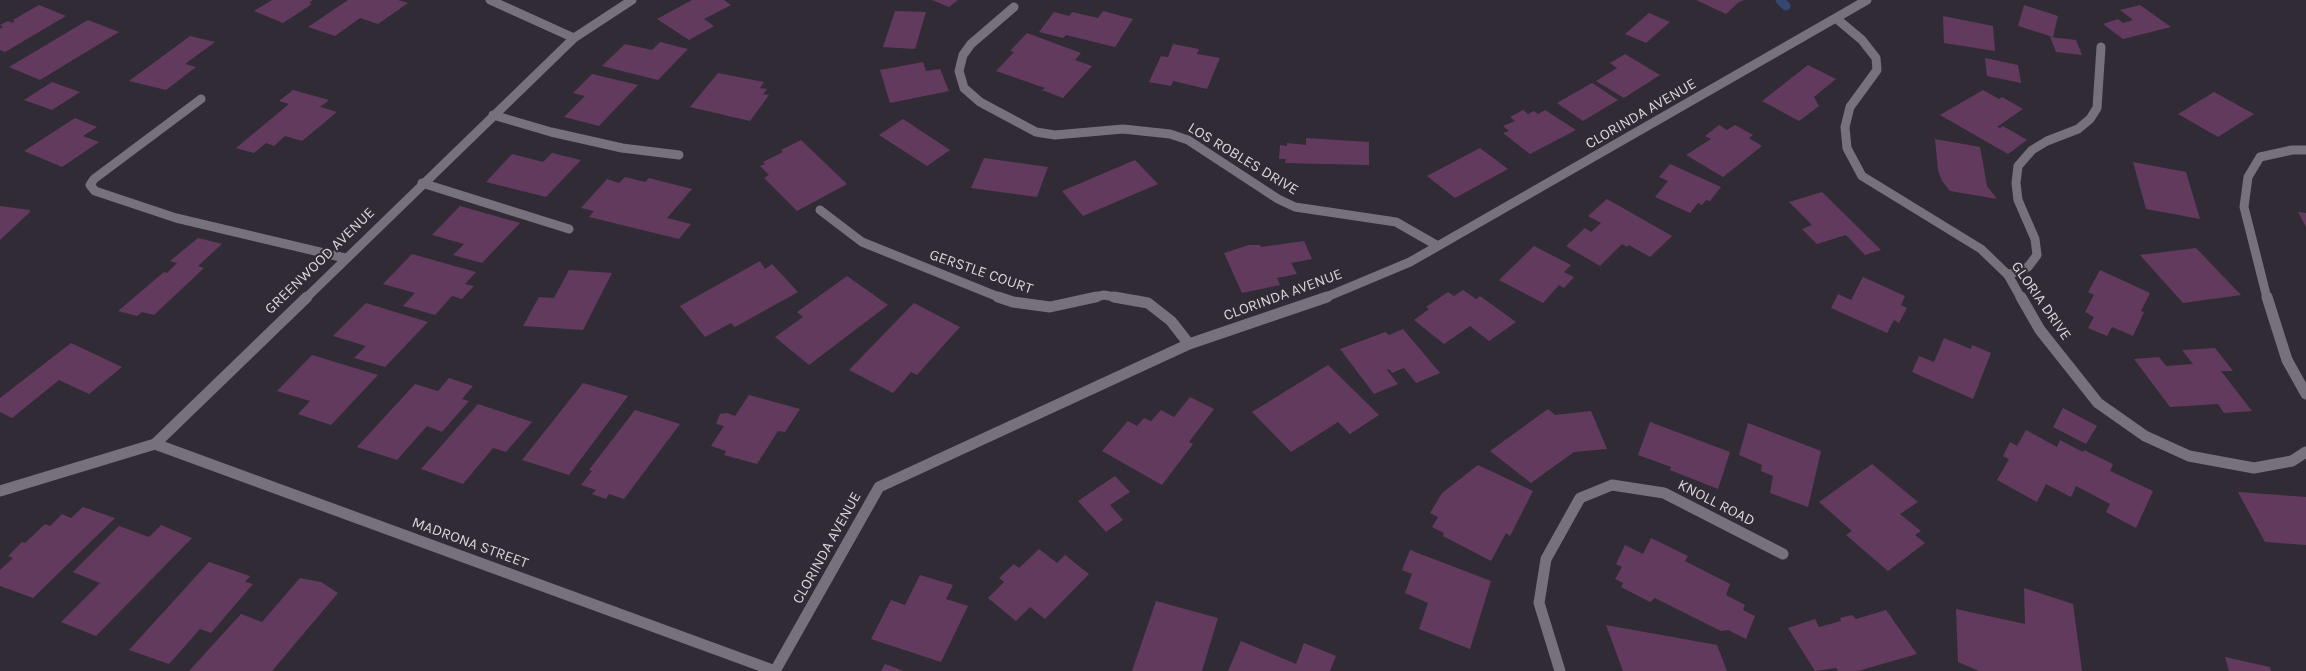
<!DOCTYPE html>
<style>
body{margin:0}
canvas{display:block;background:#302b35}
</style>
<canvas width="2306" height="671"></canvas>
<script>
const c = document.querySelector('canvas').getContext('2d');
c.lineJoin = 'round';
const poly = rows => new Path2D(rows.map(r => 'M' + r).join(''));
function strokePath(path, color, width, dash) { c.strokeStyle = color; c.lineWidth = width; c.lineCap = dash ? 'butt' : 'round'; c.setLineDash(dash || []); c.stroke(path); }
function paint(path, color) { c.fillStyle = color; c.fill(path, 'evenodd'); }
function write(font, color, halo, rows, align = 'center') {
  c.font = font + ' Karla,sans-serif'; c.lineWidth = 4; c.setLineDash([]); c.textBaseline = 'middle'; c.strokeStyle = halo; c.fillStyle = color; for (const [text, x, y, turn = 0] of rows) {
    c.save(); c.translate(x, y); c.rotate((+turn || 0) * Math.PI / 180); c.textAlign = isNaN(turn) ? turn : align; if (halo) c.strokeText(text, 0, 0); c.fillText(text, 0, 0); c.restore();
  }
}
strokePath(poly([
 [1780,0,1786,6]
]), '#344671', 9);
paint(poly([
 [272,0,313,0,309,3,312,4,283,23,254,11],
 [348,0,398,0,408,3,378,24,360,18,335,36,308,27],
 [692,0,724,0,731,5,704,19,714,26,689,40,657,19],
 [932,0,958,0,949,7],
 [1696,0,1744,0,1739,2,1726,14],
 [39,5,66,16,5,52,0,50,0,29,3,27,0,25,8,21,12,23,15,21,13,20],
 [2024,5,2058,16,2053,37,2018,26],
 [2140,5,2171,27,2123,39,2103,24,2118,19,2123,23,2133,20,2120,10],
 [895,11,926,12,915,49,883,47],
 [1103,11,1133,19,1115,47,1066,35,1063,38,1039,32,1054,12,1069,16,1072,12,1098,18],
 [1649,13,1670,22,1646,43,1625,34],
 [1943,16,1993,26,1995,51,1944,43],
 [88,20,119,32,40,80,9,67],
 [1027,33,1081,53,1075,60,1092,66,1063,98,1042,90,1045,88,996,71,1014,52,1010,51],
 [190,36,215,42,185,64,196,67,166,90,129,81],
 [2050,37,2076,40,2082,55,2056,52],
 [660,42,688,49,658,80,602,66,625,44,652,50],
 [1173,44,1199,49,1197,54,1220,58,1207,89,1173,81,1171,86,1149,82,1161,56,1168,57],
 [1625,54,1660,75,1624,98,1596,81,1617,68,1610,63],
 [1985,58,2018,65,2021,83,1987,76],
 [923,62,926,71,940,69,949,91,890,103,880,70],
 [1808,65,1836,79,1814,97,1819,106,1799,121,1762,101],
 [718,73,764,82,760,88,767,89,763,94,769,95,750,121,690,107],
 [592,74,638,85,599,126,564,117,585,96,573,93],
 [52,82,80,92,52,110,24,100],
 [1592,83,1618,100,1583,121,1557,103],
 [293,90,329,100,320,107,337,112,302,141,285,136,274,146,266,143,254,153,236,148,289,104,279,101],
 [1983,90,1999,99,2002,97,2023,109,1997,127,2000,128,2003,126,2027,140,2008,154,1940,115],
 [2214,92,2254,114,2218,137,2178,114],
 [1523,110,1528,114,1534,111,1538,114,1545,110,1576,130,1530,154,1503,133,1509,131,1503,126,1515,121,1510,117],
 [75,118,97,127,83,136,99,142,62,167,24,151],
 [903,119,950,150,927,166,879,135],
 [1719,125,1727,130,1735,125,1753,135,1749,138,1762,146,1723,177,1686,155,1711,139,1705,136],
 [1306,138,1369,142,1369,165,1285,163,1286,159,1279,159,1280,145,1287,146,1287,143,1306,145],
 [1935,139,1980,147,1987,186,1997,199,1950,191,1942,181,1938,170],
 [801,140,847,184,797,211,764,178,769,175,760,166,765,164,763,162,783,152,781,150],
 [1480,148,1508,169,1455,198,1427,176],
 [552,153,581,160,546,197,486,182,512,154,543,162],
 [984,158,1048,167,1037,197,971,188],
 [1135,160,1158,184,1083,216,1062,191],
 [2133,162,2186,172,2200,219,2146,209],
 [1670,164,1721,187,1710,201,1706,200,1702,205,1698,203,1690,213,1655,197,1668,181,1659,177],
 [625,177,645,182,649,178,692,189,667,218,691,224,679,239,589,217,594,211,581,208,607,179,619,183],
 [1822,192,1881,250,1865,255,1846,235,1817,244,1802,229,1812,225,1789,202],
 [1607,199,1672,236,1650,257,1629,245,1627,247,1622,244,1600,266,1566,246,1585,228,1591,232,1601,223,1588,216],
 [0,206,30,210,29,213,0,240],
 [460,206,520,223,482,263,453,255,464,244,432,235],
 [2298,212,2306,213,2306,227],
 [198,238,222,244,198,266,204,268,154,315,142,312,137,316,118,311,164,272,167,273,177,263,170,261],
 [1304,241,1312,259,1291,263,1297,274,1277,278,1280,285,1242,293,1224,253,1249,245,1260,245,1261,247],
 [1534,246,1571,265,1564,272,1574,277,1564,288,1559,285,1543,303,1499,280],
 [2196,248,2241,295,2183,303,2140,255],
 [412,254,476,272,465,284,474,286,462,299,452,296,435,315,403,306,415,293,383,284],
 [760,261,765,269,772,264,798,292,735,327,731,323,705,337,680,306],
 [569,270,612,273,583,330,523,326,539,297,554,298],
 [2100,270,2150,293,2141,311,2144,312,2133,336,2112,327,2107,336,2088,328,2094,317,2085,312,2094,295,2088,292],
 [847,276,888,305,809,365,775,337,803,317,797,312],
 [1863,277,1905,296,1901,305,1907,308,1899,323,1894,320,1887,333,1831,308,1838,294,1851,300],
 [1463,290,1476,299,1480,296,1516,322,1489,341,1470,326,1444,344,1414,320,1429,309,1426,307,1448,292,1454,296],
 [366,303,428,322,385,367,354,358,366,346,333,336],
 [914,303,960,327,917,375,911,372,893,393,849,370],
 [1403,329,1440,373,1416,383,1404,368,1392,373,1389,369,1387,370,1398,384,1374,394,1340,349,1385,332,1389,335],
 [1944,338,1971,349,1972,345,1991,353,1973,399,1912,372,1919,356,1934,362],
 [71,343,122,367,89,394,59,380,12,418,0,412,0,398],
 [2215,348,2233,371,2221,371,2252,411,2224,413,2218,404,2170,407,2134,359,2159,357,2166,366,2193,364,2182,350],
 [312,355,378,375,331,425,298,414,310,401,277,391],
 [1328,365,1379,415,1350,434,1338,422,1291,452,1252,412],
 [449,378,473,386,462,399,469,401,442,432,427,426,397,460,357,447,415,384,438,391],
 [583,383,628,396,569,475,522,460],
 [749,395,800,409,785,432,778,431,757,464,724,455,726,451,711,446,724,426,716,424,720,414,727,413,735,416],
 [1190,397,1214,409,1189,442,1193,444,1162,485,1102,451,1128,421,1137,426,1144,418,1151,421,1161,410,1174,417],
 [478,404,532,422,506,452,493,448,463,484,421,469],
 [2063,408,2097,426,2086,444,2053,427],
 [1548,409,1555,415,1591,411,1607,449,1574,452,1531,483,1490,451],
 [635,410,680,424,624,499,609,494,606,499,592,494,596,490,581,485,592,471,589,470],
 [1650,422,1730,452,1718,489,1670,470,1671,467,1638,455],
 [1748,423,1821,451,1808,507,1770,493,1773,476,1761,471,1762,465,1739,455],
 [2026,430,2057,447,2060,440,2083,452,2084,450,2113,464,2110,471,2153,491,2136,528,2106,512,2110,504,2076,486,2071,497,2046,484,2037,502,1997,480,2009,459,2003,456,2010,442,2017,446],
 [1872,464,1918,502,1900,514,1921,531,1915,535,1925,543,1888,571,1846,535,1852,531,1819,502],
 [1478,465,1533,491,1510,536,1506,533,1491,561,1443,536,1444,533,1432,527,1438,517,1430,513,1442,493],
 [1115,476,1130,492,1110,505,1123,520,1106,532,1078,501],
 [2238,492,2306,497,2306,545,2265,542],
 [83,507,115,518,33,598,0,586,0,570,13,558,8,556,22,542,25,543,45,524,50,526,62,514,71,518],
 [161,525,192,538,96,636,61,622,100,583,73,572,119,526,149,537],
 [1651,538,1688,556,1685,561,1730,584,1726,595,1745,605,1743,610,1755,616,1746,639,1728,630,1721,631,1655,598,1650,602,1621,587,1623,583,1615,579,1622,567,1616,564,1625,545,1643,554],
 [1039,549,1057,563,1065,555,1089,574,1045,619,1030,607,1016,621,988,598,1004,582,999,578,1014,564,1019,568],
 [1410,550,1491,581,1470,649,1419,629,1428,603,1405,593,1412,574,1402,570],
 [209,562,250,576,245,582,253,584,211,633,200,629,169,664,129,650],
 [920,575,953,585,946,599,968,606,941,662,871,639,891,600,905,605],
 [300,578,321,582,338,593,272,671,189,671,241,614,262,622],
 [2024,588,2073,604,2082,671,1979,671,1958,662,1956,609,2025,624],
 [1156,601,1218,618,1202,671,1132,671],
 [1886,610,1917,654,1858,671,1838,671,1836,668,1815,671,1788,628,1815,619,1819,627,1841,621,1840,618,1852,615,1856,619],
 [1606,625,1717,645,1727,671,1623,671],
 [1241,641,1296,664,1304,643,1336,656,1330,671,1228,671],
 [2225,657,2270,667,2271,671,2229,671],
 [885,664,904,671,881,671]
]), '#623a5d');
strokePath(poly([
 [201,99,94,179,90,185,95,191,176,218,345,258],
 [493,115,551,132,622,148,679,155],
 [422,183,569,229],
 [2008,275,2028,267,2037,255,2035,239,2018,200,2016,183,2018,166,2032,150,2047,141,2078,129,2090,119,2097,108,2101,47]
]), '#77717c', 9);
strokePath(poly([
 [490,0,574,38],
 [1014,7,971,44,963,55,959,71,964,88,980,102,1036,132,1055,135,1123,129,1170,134,1188,140,1278,199,1295,207,1396,222,1438,246],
 [1837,19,1862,40,1876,58,1877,70,1850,107,1845,127,1847,148,1862,176,1981,249,2008,275,2021,298],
 [820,210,862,242,1001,298],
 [306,298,574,38,632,0],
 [1091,298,1104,295,1120,298],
 [1324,298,1410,262,1867,0],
 [2267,298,2244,207,2248,177,2260,157,2292,150,2306,150]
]), '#77717c', 9);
strokePath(poly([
 [998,297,1013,302,1050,307,1096,297],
 [1114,297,1148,303,1171,321,1189,344],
 [2021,297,2040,330,2098,403,2145,436,2189,456,2254,468,2292,461,2306,452],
 [2267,297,2287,360,2306,394],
 [155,444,775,671],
 [0,491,155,444,307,297],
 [775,671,879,487,1189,344,1327,297],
 [1560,671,1539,603,1546,559,1580,498,1612,485,1664,493,1783,554]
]), '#77717c', 11);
write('15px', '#dad6dd', '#302b35', [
 ["CLORINDA AVENUE",1641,114,-30],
 ["LOS ROBLES DRIVE",1243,159,31],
 ["GREENWOOD AVENUE",320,261,-44],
 ["GERSTLE COURT",981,272,19],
 ["CLORINDA AVENUE",1283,295,-20],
 ["GLORIA DRIVE",2041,301,55],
 ["KNOLL ROAD",1716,503,27],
 ["MADRONA STREET",470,543,20],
 ["CLORINDA AVENUE",827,548,-61]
]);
</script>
